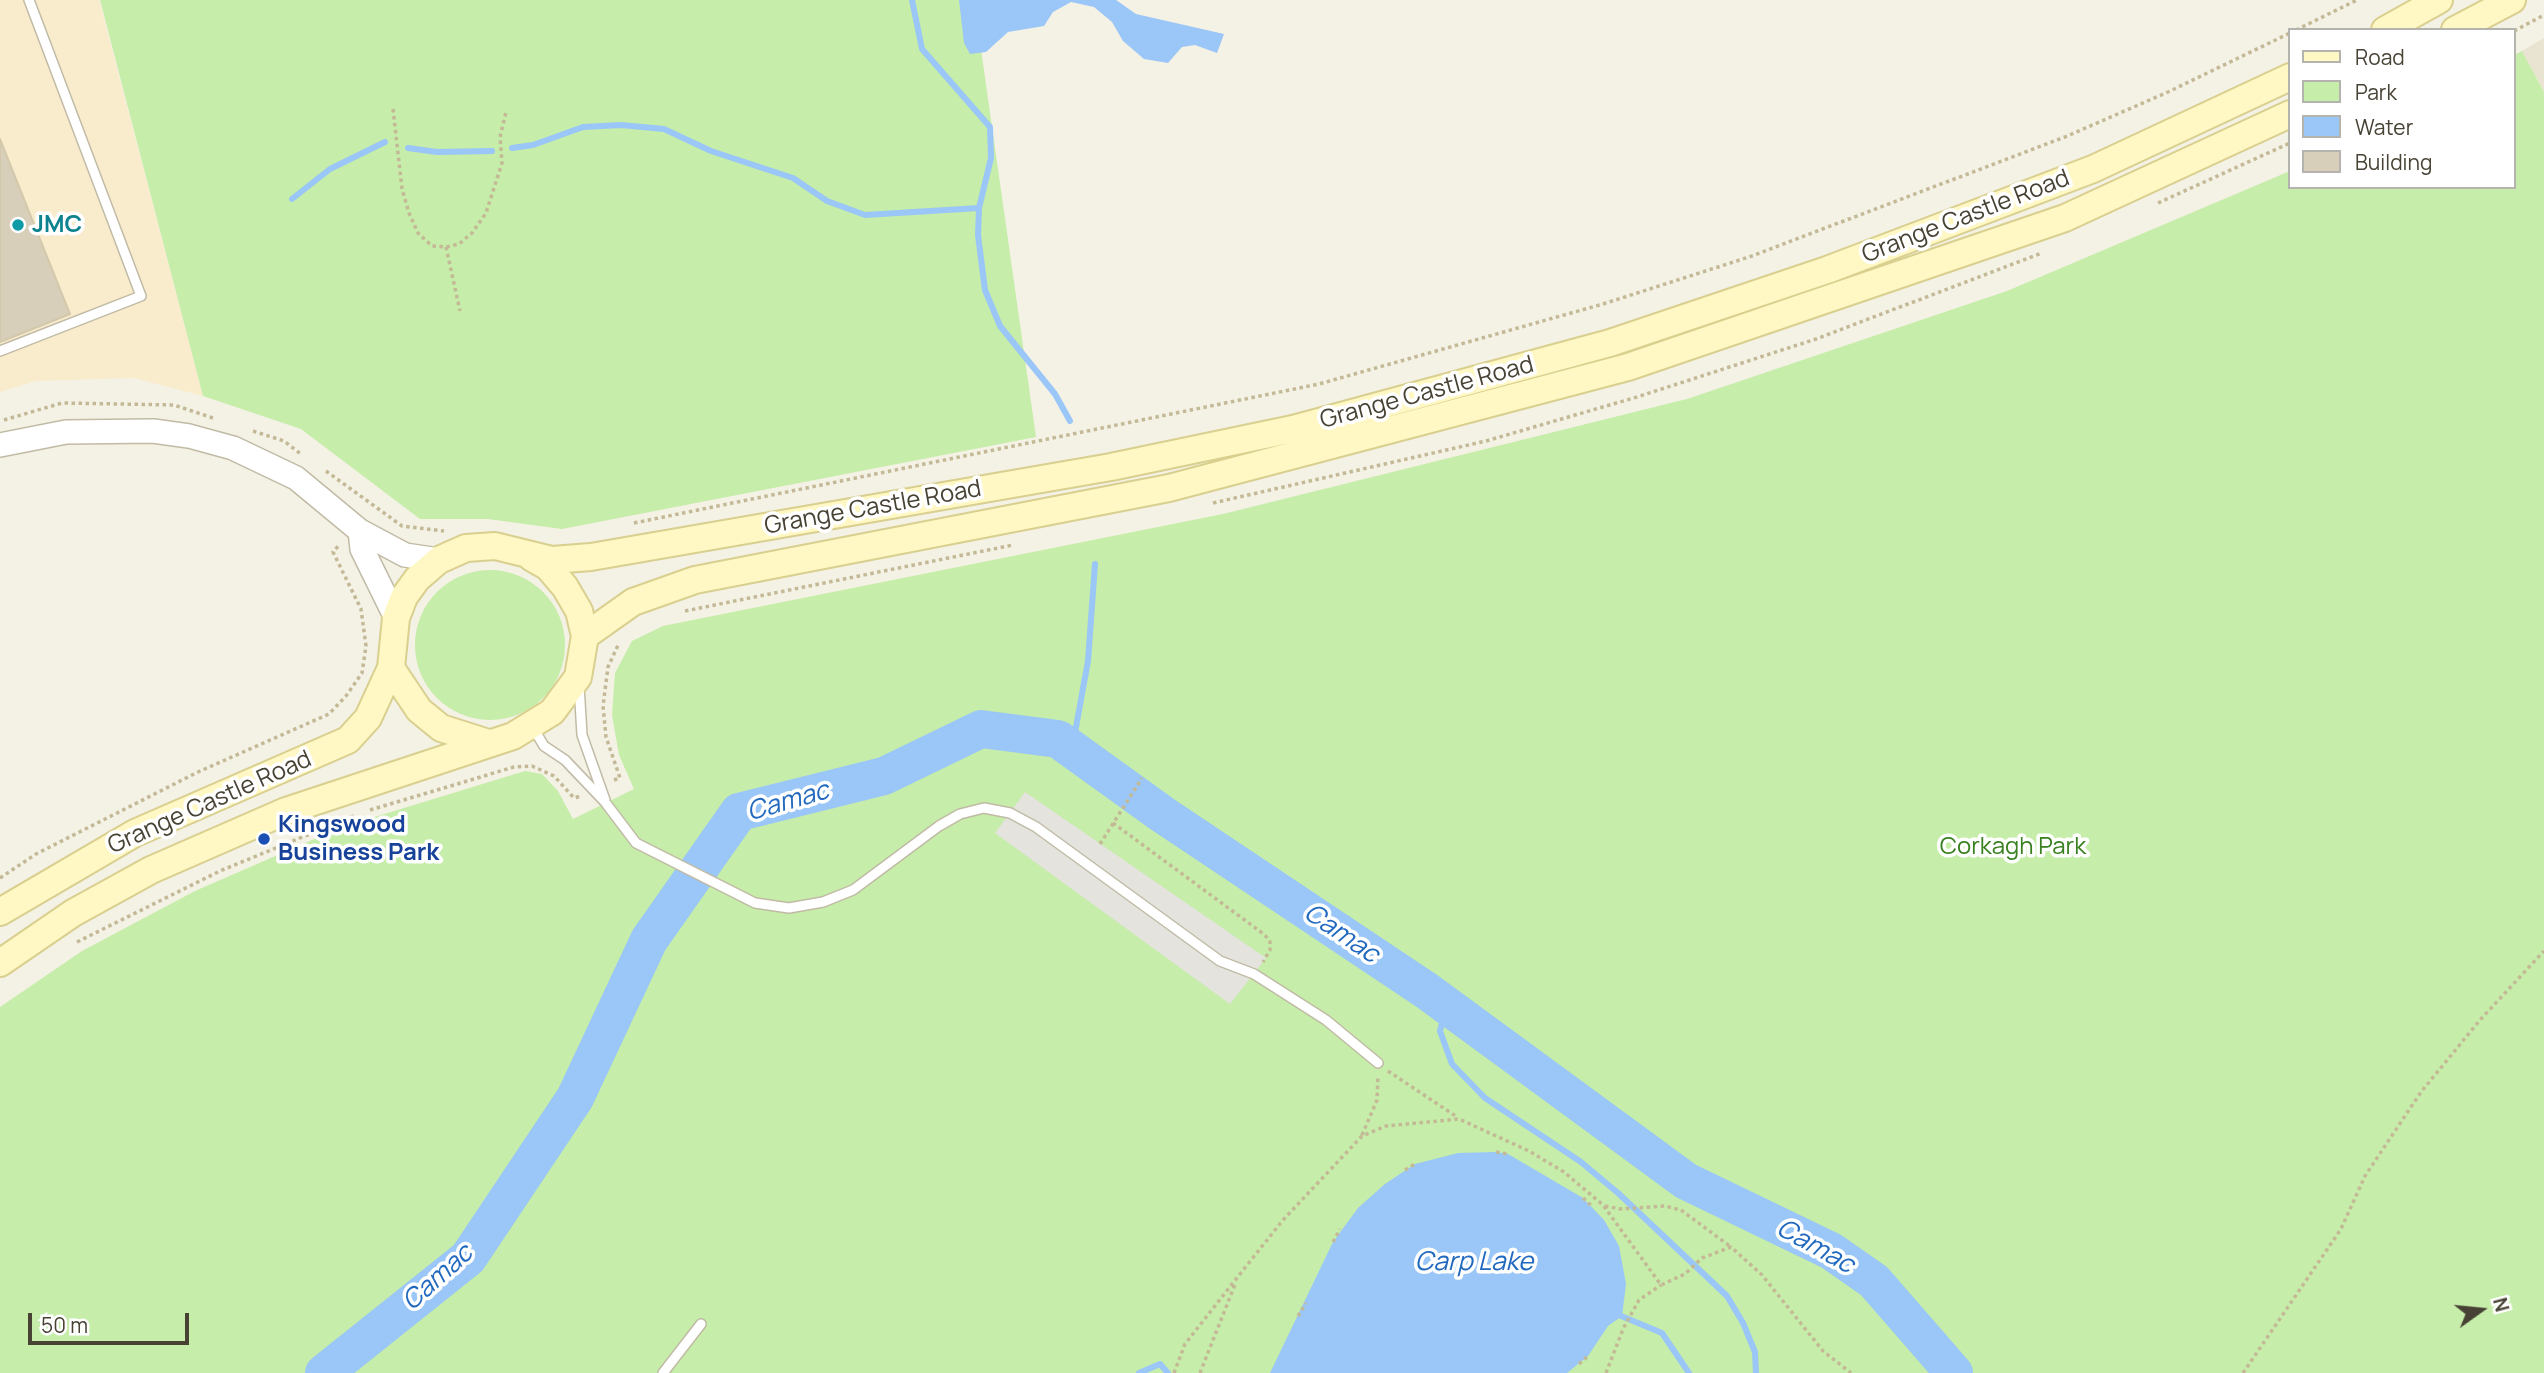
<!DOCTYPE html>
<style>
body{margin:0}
#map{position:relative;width:2544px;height:1373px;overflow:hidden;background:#f4f1e5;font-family:Manrope,sans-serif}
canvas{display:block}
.legend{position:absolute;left:2288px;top:28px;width:228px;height:161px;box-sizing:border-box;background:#fff;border:2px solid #b5b3ae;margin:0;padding:9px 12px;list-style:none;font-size:21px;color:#474234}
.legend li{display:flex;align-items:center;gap:14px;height:35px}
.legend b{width:35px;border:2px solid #b5b3ae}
.north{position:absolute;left:2446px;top:1275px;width:70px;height:70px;-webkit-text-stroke:5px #fff;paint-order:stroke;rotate:75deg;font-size:19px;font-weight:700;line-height:28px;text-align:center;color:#474234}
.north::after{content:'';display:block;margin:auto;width:24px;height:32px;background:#474234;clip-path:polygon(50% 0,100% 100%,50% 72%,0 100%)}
.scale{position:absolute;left:28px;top:1313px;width:161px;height:32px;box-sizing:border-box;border:4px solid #474234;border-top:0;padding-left:9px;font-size:21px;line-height:24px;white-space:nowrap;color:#474234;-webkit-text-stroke:5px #fff;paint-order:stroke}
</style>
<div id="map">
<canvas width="2544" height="1373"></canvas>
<ul class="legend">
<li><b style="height:9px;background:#fff8c4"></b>Road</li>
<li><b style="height:19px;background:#c6eda9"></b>Park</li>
<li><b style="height:19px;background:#9ac6f8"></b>Water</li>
<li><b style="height:19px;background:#d7cfb9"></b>Building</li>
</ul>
<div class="north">N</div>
<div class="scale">50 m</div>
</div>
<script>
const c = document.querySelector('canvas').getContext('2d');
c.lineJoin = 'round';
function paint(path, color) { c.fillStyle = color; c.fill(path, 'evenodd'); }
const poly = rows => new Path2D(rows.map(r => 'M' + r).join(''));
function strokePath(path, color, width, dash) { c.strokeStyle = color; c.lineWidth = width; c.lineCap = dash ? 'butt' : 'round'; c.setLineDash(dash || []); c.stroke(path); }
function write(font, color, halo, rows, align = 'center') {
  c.font = font + ' Manrope,sans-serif'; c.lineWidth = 7; c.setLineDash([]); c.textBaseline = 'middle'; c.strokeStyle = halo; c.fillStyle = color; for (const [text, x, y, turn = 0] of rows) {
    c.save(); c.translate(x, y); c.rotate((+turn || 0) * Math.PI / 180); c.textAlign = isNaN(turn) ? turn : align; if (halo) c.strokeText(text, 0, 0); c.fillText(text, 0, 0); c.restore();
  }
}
paint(poly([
 [2544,38,2544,92,2522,51]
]), '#e9e4d2');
paint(poly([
 [0,0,99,0,203,396,134,378,36,381,0,392]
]), '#f9eccd');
paint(poly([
 [100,0,974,0,1036,437,562,529,488,519,420,519,301,429,203,396],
 [2522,51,2544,92,2544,1373,0,1373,0,1007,82,951,195,891,342,827,525,771,542,774,558,791,573,819,634,789,619,755,612,715,615,673,632,641,663,626,1223,514,1687,399,2007,291,2290,171,2290,187,2514,187,2514,55],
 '415 645a75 75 0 1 1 150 0a75 75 0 1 1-150 0Z'
]), '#c6eda9');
paint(poly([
 [1025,792,1266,958,1230,1004,995,833]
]), '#e4e3de');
paint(poly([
 [959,0,1116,0,1136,14,1224,34,1217,53,1195,45,1182,47,1168,63,1144,59,1123,41,1112,22,1094,7,1071,2,1053,12,1044,26,1008,32,986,52,970,54,964,43],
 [1496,1152,1508,1154,1583,1198,1604,1220,1619,1246,1626,1284,1622,1316,1608,1326,1588,1356,1567,1373,1270,1373,1333,1242,1358,1208,1385,1184,1415,1164,1458,1153]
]), '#9ac6f8');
strokePath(poly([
 [912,0,922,49,990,127,991,158,979,208,978,235,985,290,1000,326,1055,394,1070,421],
 [408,148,437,152,492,151],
 [512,148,533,145,583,127,621,125,664,129,711,151,793,178,827,201,865,215,979,208],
 [292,199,330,169,385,142],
 [1072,749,1088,661,1095,564],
 [1447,1005,1440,1031,1452,1064,1485,1098,1581,1162,1618,1193,1727,1296,1743,1323,1755,1352,1756,1373],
 [1614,1313,1662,1333,1689,1373],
 [1139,1373,1160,1364,1168,1373]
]), '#9ac6f8', 6);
strokePath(poly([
 [324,1373,468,1258,575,1098,649,940,739,812,884,776,981,729,1058,739,1162,814,1427,991,1686,1181,1831,1251,1874,1281,1954,1373]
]), '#9ac6f8', 38);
const building = poly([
 [0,139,70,314,0,342,0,139]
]);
paint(building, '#d7cfb9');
strokePath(building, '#d3c8ab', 2);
const service = poly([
 [0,351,141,296,29,0],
 [579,685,582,735,605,800],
 [532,726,544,746,565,760,605,802,636,843,755,903,789,908,823,902,853,890,939,826,960,814,984,808,1010,813,1036,827,1220,961,1254,974,1326,1020,1378,1063],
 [663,1373,701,1324]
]);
const tertiary = poly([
 [0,445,66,432,153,431,189,436,233,448,296,478,360,531,405,555,439,560],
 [360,531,362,549,396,618]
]);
const secondary = poly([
 [2385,30,2439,0],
 [2455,30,2512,0],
 [585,636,633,602,695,580,1169,488,1628,367,2065,218,2290,114],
 [391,668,419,710,441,728,488,743],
 [0,912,135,833,348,740,368,718,391,668,396,618,404,597,417,579,439,560,466,548,495,546,552,560,591,557,1111,467,1293,429,1610,343,1827,270,2093,169,2290,77],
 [0,963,73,913,151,870,286,811,513,736,552,712,578,677,585,636,579,611,565,587,548,567,532,558]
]);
strokePath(service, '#c1bba6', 12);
strokePath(tertiary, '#c1bba6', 26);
strokePath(secondary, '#d9cf8f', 30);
strokePath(poly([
 [2296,30,2357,0],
 [2514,31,2544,15],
 [393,109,402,189,409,213,418,233,432,246,446,247,459,244,472,233,486,213,502,163,500,137,506,112],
 [2158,203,2290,143],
 [446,247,460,311],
 [4,420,62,403,174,405,213,418],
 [253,431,284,441,302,455],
 [326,471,402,526,444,531],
 [1213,503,1486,441,1637,397,1816,339,2042,253],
 [634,523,1319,384,1603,304,1749,257,2065,137,2168,92,2290,33],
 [685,611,1013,545],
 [614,780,620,778,606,737,603,706,608,667,619,643],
 [370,810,514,767,532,766,554,776,574,798,581,796],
 [1113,823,1265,935,1270,942,1270,950,1263,962],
 [1100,844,1142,778],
 [0,878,36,854,198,772,329,714,346,696,362,673,366,646,361,609,333,552,340,544],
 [77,942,220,871,356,815],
 [1388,1071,1457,1117],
 [1362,1135,1377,1100,1378,1076],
 [1496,1152,1508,1154],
 [1405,1170,1415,1164],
 [1583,1198,1593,1207],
 [1605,1206,1620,1209,1665,1206,1681,1210,1731,1247],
 [1333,1242,1340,1229],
 [1298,1316,1306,1303],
 [1579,1364,1588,1356],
 [1174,1373,1185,1344,1240,1274,1283,1220,1362,1136,1386,1126,1459,1119,1529,1151,1564,1172,1603,1205,1661,1285,1685,1274,1702,1258,1731,1247,1762,1275,1823,1351,1851,1373],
 [1200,1373,1236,1282],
 [1606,1373,1623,1329,1639,1300,1661,1285],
 [2243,1373,2341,1229,2365,1176,2421,1092,2480,1020,2544,951]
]), '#c4b996', 3.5, [3.5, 3.5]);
strokePath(service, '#fff', 9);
strokePath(tertiary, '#fff', 23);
strokePath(secondary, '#fff8c4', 26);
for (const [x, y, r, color] of [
 [18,225,7,"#0f9aa8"],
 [264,839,7,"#1a4fb4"]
]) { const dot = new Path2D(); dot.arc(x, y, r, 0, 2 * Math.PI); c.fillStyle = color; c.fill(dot); strokePath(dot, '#fff', 2.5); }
write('24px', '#474234', '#fff', [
 ["Grange Castle Road",1966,217,-21],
 ["Grange Castle Road",1427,393,-15],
 ["Grange Castle Road",873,508,-10],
 ["Grange Castle Road",210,803,-24]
]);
write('bold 24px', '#0d838f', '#fff', [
 ["JMC",32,225]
], 'left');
write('bold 24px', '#164399', '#fff', [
 ["Kingswood",278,825],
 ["Business Park",278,853]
], 'left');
write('24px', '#398020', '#fff', [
 ["Corkagh Park",2013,847]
]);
write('italic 26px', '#2169bf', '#fff', [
 ["Camac",788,802,-16],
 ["Camac",1341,934,34],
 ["Camac",1815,1247,29],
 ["Carp Lake",1474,1263],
 ["Camac",438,1278,-42]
]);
</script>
